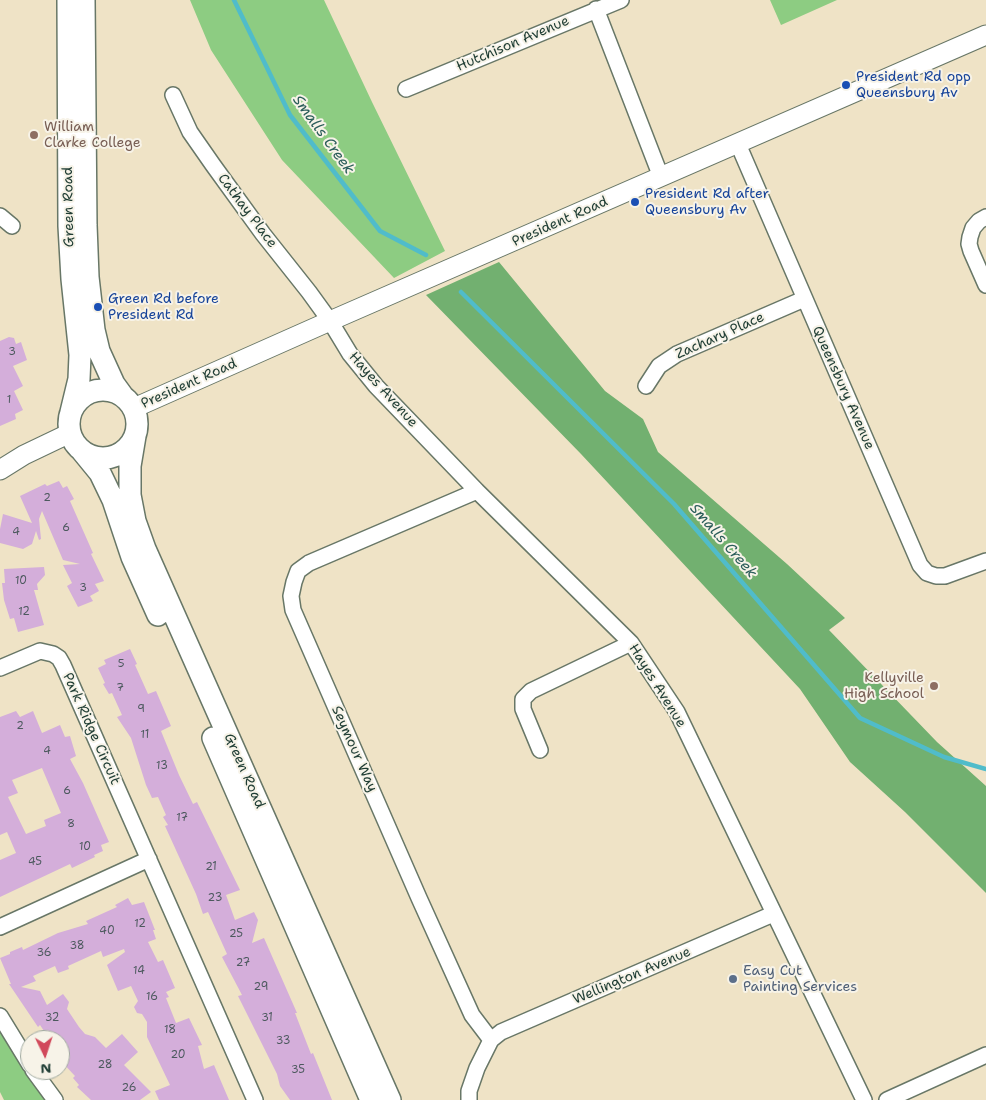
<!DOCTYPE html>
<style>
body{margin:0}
#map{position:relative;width:986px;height:1100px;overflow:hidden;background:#efe3c6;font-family:"Shantell Sans",sans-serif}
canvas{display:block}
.north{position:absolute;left:20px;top:1030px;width:50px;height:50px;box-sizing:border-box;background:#f7f3e8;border:1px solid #a1aaa0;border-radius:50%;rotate:176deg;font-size:14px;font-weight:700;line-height:20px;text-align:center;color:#1f3d34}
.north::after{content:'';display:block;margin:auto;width:18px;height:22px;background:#d1495b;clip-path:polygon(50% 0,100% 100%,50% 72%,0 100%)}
</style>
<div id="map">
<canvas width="986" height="1100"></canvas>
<div class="north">N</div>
</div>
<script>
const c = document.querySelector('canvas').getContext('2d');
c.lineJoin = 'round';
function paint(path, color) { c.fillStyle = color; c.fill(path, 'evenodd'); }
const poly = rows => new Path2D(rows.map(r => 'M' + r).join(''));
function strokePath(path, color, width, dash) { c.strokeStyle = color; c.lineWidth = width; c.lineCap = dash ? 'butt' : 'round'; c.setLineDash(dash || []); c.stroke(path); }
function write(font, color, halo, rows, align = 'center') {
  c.font = font + ' "Shantell Sans",sans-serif'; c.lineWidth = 4; c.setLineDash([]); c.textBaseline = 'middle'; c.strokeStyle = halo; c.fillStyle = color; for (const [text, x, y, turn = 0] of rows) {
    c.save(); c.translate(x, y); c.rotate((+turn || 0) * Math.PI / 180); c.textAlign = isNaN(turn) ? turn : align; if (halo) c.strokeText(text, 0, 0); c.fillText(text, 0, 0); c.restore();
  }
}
paint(poly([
 [190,0,324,0,372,102,445,251,394,278,282,160,211,50],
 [770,0,837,0,781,25],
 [0,1016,55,1100,4,1100,0,1092]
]), '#8dcc82');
paint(poly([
 [499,262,605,391,643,419,658,452,787,564,845,618,829,630,937,742,986,786,986,893,905,812,850,762,800,689,581,454,426,295]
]), '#72b070');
strokePath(poly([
 [234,0,290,115,380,231,426,255],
 [461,292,674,504,860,718,944,757,986,769]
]), '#50bcca', 4.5);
paint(poly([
 [9,337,14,338,16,344,21,342,27,360,13,366,23,386,14,391,23,410,15,414,16,419,0,426,0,341],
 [59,481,63,488,67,486,74,499,70,501,93,553,91,554,104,581,95,584,99,591,90,596,93,601,78,607,67,586,72,583,63,565,80,564,63,560,42,511,39,519,41,539,39,540,36,531,32,544,23,549,0,543,0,529,3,514,32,523,20,496,45,484,47,486],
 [44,567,45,575,37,584,38,590,34,590,44,625,18,632,14,618,10,619,4,600,2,583,5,583,4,569],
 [130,649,137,664,135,665,148,694,156,691,171,726,161,731,179,775,193,804,197,802,240,890,226,895,235,920,254,912,258,920,252,943,264,938,297,1013,295,1013,311,1054,313,1053,332,1100,290,1100,280,1086,277,1074,238,996,242,995,222,957,227,954,208,912,203,914,196,894,165,826,168,825,163,817,166,815,158,797,152,798,146,785,131,738,117,717,122,715,112,693,109,694,103,684,105,683,98,668,106,664,104,660],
 [16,711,20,717,33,711,42,733,60,725,65,737,70,736,76,756,70,759,83,783,109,842,101,845,103,851,94,855,95,857,72,868,70,864,0,897,0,860,16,853,7,832,0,835,0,717],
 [42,768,61,813,44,820,46,826,26,834,8,797,18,793,12,780],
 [128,898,132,905,144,902,155,930,153,930,156,939,148,942,158,962,163,960,175,988,166,992,169,997,166,998,176,1023,189,1018,202,1045,198,1046,204,1069,214,1065,229,1100,159,1100,155,1091,170,1085,147,1037,147,1022,142,1014,137,1013,134,1007,138,1001,131,986,118,991,107,965,125,952,124,949,103,957,101,951,68,966,69,969,58,973,55,966,33,976,36,981,21,987,40,991,47,1005,63,994,69,1002,67,1009,79,1027,85,1034,95,1037,106,1048,122,1034,138,1052,124,1065,151,1092,140,1100,91,1100,77,1087,79,1085,73,1078,75,1076,60,1060,60,1040,50,1040,40,1025,38,1027,9,984,11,984,0,958,10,954,10,952,22,947,23,950,58,933,88,924,86,921,117,907,115,905]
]), '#d4aeda');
const minor = poly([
 [596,9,661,177],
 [406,89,621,0],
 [173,95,190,132,213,165,263,234,309,292,330,321,350,354,376,386,477,491,631,643,677,712,864,1100],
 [738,144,920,565,927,573,936,576,945,576,986,561],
 [0,216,12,226],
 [986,217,979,221,973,228,970,237,969,244,971,251,986,285],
 [646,386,659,366,677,354,804,299],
 [477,491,309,563,298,571,294,582,291,596,293,610,419,898,472,1015,491,1040],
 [0,668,40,651,53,654,59,658,63,665,255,1100],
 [540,750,523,709,523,699,531,691,631,643],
 [0,927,149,859],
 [0,1016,30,1065],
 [33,1070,55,1100],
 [469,1100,469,1091,477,1068,491,1040,501,1032,773,914],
 [887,1100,986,1055]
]);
const tertiary = poly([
 [134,408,330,321,986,35],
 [0,470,24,455,70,433]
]);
const secondary = poly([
 [68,0,69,226,72,279,80,355,79,379,71,412],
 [84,0,86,225,88,277,94,330,99,351,114,384,122,395],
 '69 424a34 34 0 1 1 68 0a34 34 0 1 1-68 0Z',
 [135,436,130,466,130,495,135,521,145,549,390,1100],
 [82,451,100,473,113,500,132,557,158,615],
 [213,738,371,1100]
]);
strokePath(minor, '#687767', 18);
strokePath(tertiary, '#687767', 21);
strokePath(secondary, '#687767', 24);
strokePath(minor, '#fff', 15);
strokePath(tertiary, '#fff', 19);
strokePath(secondary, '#fff', 21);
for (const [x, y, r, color] of [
 [846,85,5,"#1a4fb4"],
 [34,135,5,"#8d6e63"],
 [635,202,5,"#1a4fb4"],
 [98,307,5,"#1a4fb4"],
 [934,686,5,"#8d6e63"],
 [733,979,5,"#5c6f8a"]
]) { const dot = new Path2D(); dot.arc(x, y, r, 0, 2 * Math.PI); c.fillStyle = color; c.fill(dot); strokePath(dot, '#f7f3e8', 2); }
write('11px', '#4c595e', null, [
 ["3",12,352],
 ["1",9,400],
 ["2",47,498],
 ["6",66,528],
 ["4",16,532],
 ["10",21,581],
 ["3",83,588],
 ["12",24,612],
 ["5",121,664],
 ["7",120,688],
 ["9",141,709],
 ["2",20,726],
 ["11",145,735],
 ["4",47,751],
 ["13",162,766],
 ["6",67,791],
 ["17",182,818],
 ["8",71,824],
 ["10",85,847],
 ["45",35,862],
 ["21",211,867],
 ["23",215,898],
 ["12",140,924],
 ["40",107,931],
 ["25",236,934],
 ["38",77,946],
 ["36",44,953],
 ["27",243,963],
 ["14",139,971],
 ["29",261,987],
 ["16",152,997],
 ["32",52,1018],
 ["31",267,1018],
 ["18",170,1030],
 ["33",283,1041],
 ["20",178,1055],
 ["28",105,1065],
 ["35",298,1070],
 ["26",129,1088]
]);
write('14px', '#1f3d34', '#f7f3e8', [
 ["Hutchison Avenue",513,44,-23],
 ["Green Road",69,207,-91],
 ["Cathay Place",247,211,53],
 ["President Road",560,222,-24],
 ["Zachary Place",720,336,-24],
 ["President Road",189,384,-24],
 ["Queensbury Avenue",843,388,66],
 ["Hayes Avenue",383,390,48],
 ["Hayes Avenue",657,686,58],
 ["Park Ridge Circuit",91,729,66],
 ["Seymour Way",354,749,66],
 ["Green Road",244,771,66],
 ["Wellington Avenue",632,976,-23]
]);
write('14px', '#164399', '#f7f3e8', [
 ["President Rd opp",856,77],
 ["Queensbury Av",856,93],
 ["President Rd after",645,194],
 ["Queensbury Av",645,210],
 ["Green Rd before",108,299],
 ["President Rd",108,315]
], 'left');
write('14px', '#785e54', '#f7f3e8', [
 ["William",44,127],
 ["Clarke College",44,143],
 ["Kellyville",924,678,"right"],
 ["High School",924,694,"right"]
], 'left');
write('14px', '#4e5e75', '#f7f3e8', [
 ["Easy Cut",743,971],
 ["Painting Services",743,987]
], 'left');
write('italic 15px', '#2b5d5a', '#f7f3e8', [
 ["Smalls Creek",323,135,54],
 ["Smalls Creek",723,541,49]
]);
</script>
